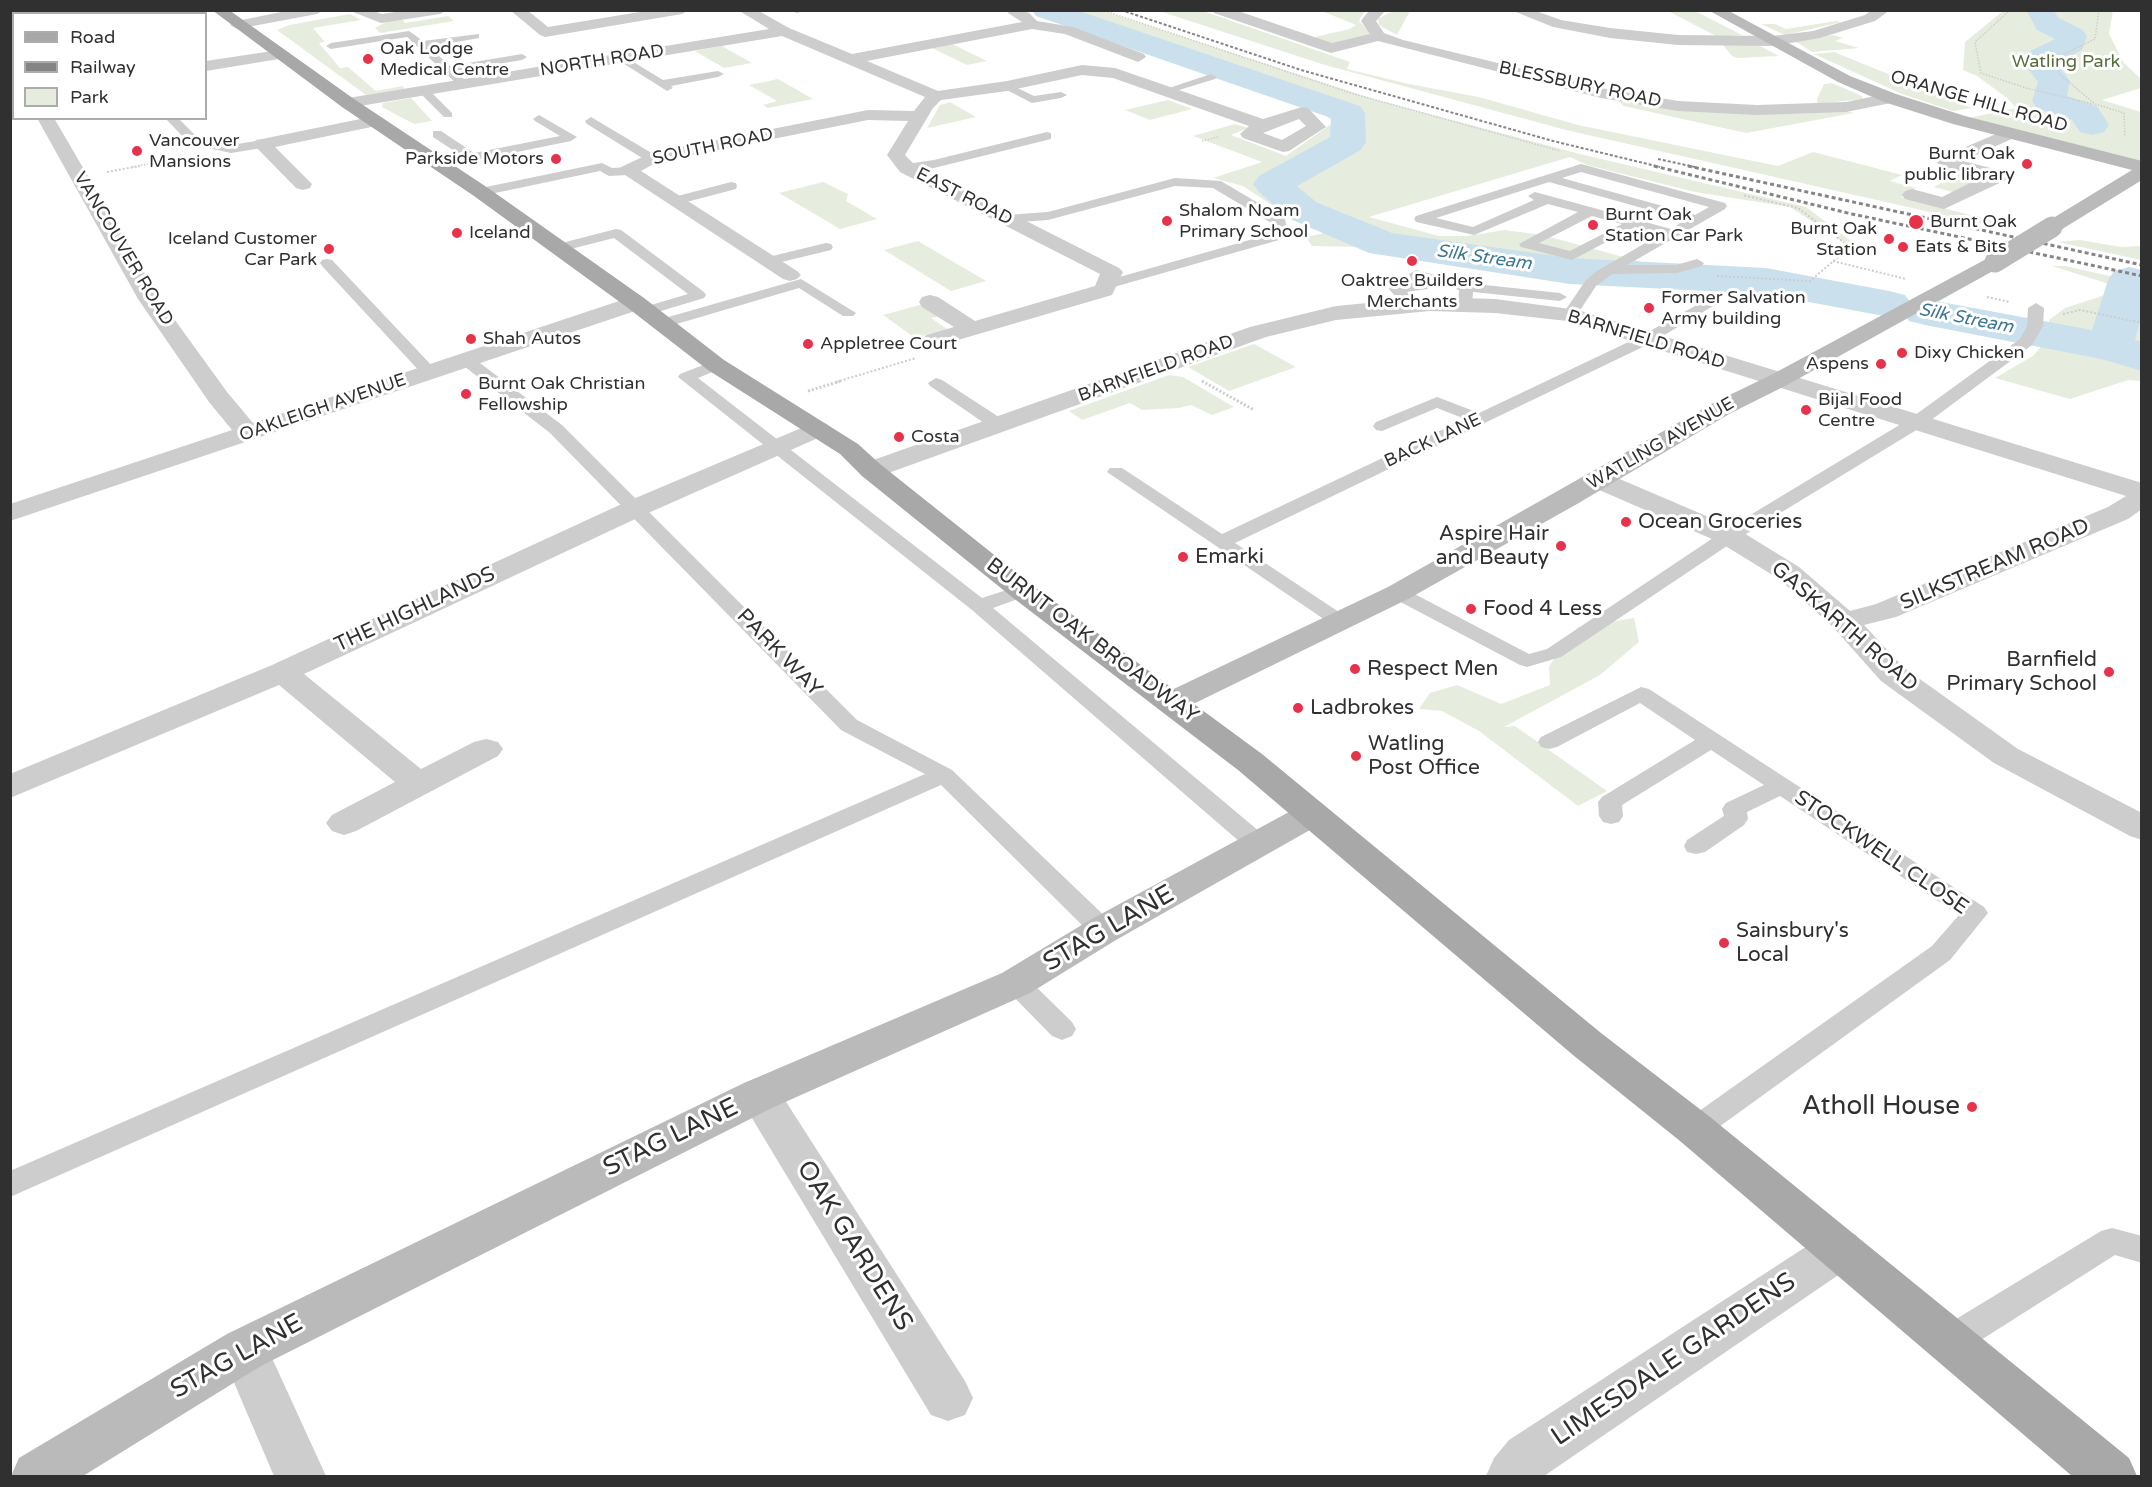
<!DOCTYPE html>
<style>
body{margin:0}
#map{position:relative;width:2152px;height:1487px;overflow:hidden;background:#fff;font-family:"Varela Round",sans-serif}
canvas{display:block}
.frame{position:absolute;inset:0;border:12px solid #303030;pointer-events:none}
.legend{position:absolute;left:12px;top:12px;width:195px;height:108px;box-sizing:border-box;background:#fff;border:2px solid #acacac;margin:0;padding:8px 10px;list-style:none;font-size:18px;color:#303030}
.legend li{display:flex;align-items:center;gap:12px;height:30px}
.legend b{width:30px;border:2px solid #acacac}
</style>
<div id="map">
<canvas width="2152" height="1487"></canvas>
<div class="frame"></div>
<ul class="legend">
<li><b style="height:8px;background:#a8a8a8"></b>Road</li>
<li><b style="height:8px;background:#858585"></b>Railway</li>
<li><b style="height:16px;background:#e7edde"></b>Park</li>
</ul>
</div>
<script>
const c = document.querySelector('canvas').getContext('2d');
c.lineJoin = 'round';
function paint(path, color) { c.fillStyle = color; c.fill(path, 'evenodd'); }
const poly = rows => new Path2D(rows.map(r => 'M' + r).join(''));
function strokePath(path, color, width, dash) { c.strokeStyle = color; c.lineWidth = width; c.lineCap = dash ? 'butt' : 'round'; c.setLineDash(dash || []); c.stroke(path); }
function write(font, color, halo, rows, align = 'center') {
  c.font = font + ' "Varela Round",sans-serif'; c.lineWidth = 6; c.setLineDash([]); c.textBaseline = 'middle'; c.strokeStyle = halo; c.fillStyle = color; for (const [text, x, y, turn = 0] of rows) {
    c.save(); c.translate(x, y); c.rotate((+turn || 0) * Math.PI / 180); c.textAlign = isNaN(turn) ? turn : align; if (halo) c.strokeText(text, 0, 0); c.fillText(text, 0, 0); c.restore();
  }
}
paint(poly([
 [1362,10,1364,12,1359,21,1372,34,1330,45,1310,38,1350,29,1356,25,1322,11],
 [1394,10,1410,11,1397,35,1379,25,1378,19],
 [1035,11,1103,11,1377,100,1580,154,1806,207,1859,247,1854,249,1790,207,1695,192,1587,165,1570,157,1369,217,1439,236,1467,236,1504,230,1543,235,1656,266,1704,266,1822,281,1789,294,1742,287,1700,289,1458,267,1368,247,1312,246,1306,237,1325,233,1320,228,1270,204,1243,186,1213,178,1262,162,1193,136,1235,124,1248,128,1231,135,1286,156,1334,122,1315,108],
 [1159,11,1203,11,1350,62,1347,69,1409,84,1479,97,1578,125,1778,166,1813,152,1864,165,1902,175,1890,181,1916,188,1901,197,2001,223,2001,228,1566,130,1325,65],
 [1668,11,1695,11,1742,35,1718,37],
 [2003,11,2113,11,2109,34,2124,63,2141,79,2141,88,2102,100,2141,112,2141,167,1959,120,2016,108,2007,98,1977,76,1963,70,1965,42],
 [350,14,361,20,313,28,325,42,319,43,340,68,348,67,376,91,403,86,404,89,366,95,277,30,289,25],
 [448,16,454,21,380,33,375,28,390,20,401,18,405,23],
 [1836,21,1842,22,1785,35,1761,24,1775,24,1786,29],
 [1833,35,1843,38,1835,41,1859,48,1812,52,1795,41],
 [952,44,987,61,967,65,932,48],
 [1722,44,1758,45,1779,56,1738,58,1732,56],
 [722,46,752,63,724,68,695,51],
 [1834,52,1972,108,1953,111,1902,94,1814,54],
 [778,79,813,99,768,108,763,105,777,101,749,85],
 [1832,83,1862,96,1862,99,1817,104,1817,99,1824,84],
 [411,98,432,121,414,124,382,107,383,103],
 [1168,100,1192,109,1150,120,1125,110],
 [1617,100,1846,111,1854,113,1746,133,1624,106],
 [950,102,976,117,927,128,940,105],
 [1966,170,1988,176,1956,193,1934,187],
 [823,182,848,194,846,201,877,219,840,229,779,193],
 [2080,240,2121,247,2141,246,2141,260,2058,242],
 [918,241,986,281,951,291,884,250],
 [2052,266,2065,266,2141,283,2141,381,2128,380,2070,399,1995,378,2033,356,2049,337,2049,320,2065,308,2114,292,2106,283],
 [923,304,940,316,931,318,947,329,915,338,883,315],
 [1254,344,1296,367,1229,391,1188,367],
 [1169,375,1183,377,1234,407,1212,415,1191,405,1179,408,1142,410,1130,403,1082,420,1069,411],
 [1634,618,1639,642,1600,675,1504,727,1515,726,1607,791,1578,806,1479,731,1442,711,1419,709,1430,693,1457,685,1501,704,1550,685,1549,666,1578,627]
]), '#e7edde');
strokePath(poly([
 [1889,304,1925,312]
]), '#cae1ed', 7);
paint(poly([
 [1032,10,1076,10,1360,106,1365,113,1366,142,1361,150,1297,186,1316,202,1392,233,1570,258,1766,268,1889,291,1905,295,1910,302,1925,299,2092,330,2108,280,2114,271,2129,267,2142,270,2142,314,2135,340,2142,342,2142,371,2101,359,1925,325,1909,321,1904,313,1889,317,1766,294,1570,284,1369,253,1288,218,1259,192,1253,184,1259,176,1330,137,1331,118,1036,16,1032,10],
 [2026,10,2057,10,2055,13,2059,18,2083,30,2087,36,2082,50,2056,63,2070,81,2067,96,2097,106,2109,125,2104,132,2092,135,2080,132,2072,120,2037,108,2032,101,2038,82,2021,60,2026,53,2055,39,2037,30,2026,10]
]), '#cae1ed');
strokePath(poly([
 [1102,10,1354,94,1560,151],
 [2010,10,1975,42,1981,73,2026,88,2093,104],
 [2099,10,2095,39,2064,54,2058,73,2095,104,2124,113,2125,137],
 [1202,141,1218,137],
 [132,167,179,158]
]), '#cdcdcd', 1.5, [1.5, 1.5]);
strokePath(poly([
 [107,172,140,166],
 [1833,261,1906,279],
 [1717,276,1810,281,1850,247,1798,208,1742,195],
 [1987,297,2010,302],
 [2063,314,2080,310,2142,323],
 [1202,381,1205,382],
 [836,382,916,358]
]), '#cdcdcd', 2, [2, 2]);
strokePath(poly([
 [1202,381,1254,410],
 [808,391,841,381]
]), '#cdcdcd', 3, [2, 2]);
paint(poly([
 [786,10,803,10,798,13,786,10],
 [409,31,423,41,479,34,479,38,429,47,450,66,522,54,527,57,522,60,456,71,469,84,463,87,459,86,407,37,331,49,326,46,331,43,409,31],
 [622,55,663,80,718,71,724,74,718,77,671,86,673,88,667,91,618,60,618,56,622,55],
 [1211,74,1217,77,1215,79,1166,94,1160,91,1211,74],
 [1007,83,1034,96,1061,92,1067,95,1061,98,1032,103,1003,88,1001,86,1007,83],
 [424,88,428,89,452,113,452,117,444,117,420,93,420,89,424,88],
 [539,115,577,137,571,141,439,168,433,164,435,161,462,156,433,137,433,131,441,131,474,153,560,136,535,121,533,119,539,115],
 [591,117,655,155,657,158,655,161,647,161,587,124,585,121,591,117],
 [165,118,178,118,198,138,231,145,262,140,268,144,262,148,231,153,194,145,190,144,165,118],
 [1047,132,1051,133,1051,139,934,168,907,172,901,168,907,164,934,160,1047,132],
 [602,163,612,168,628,167,634,171,628,175,609,176,600,171,481,196,474,192,481,188,602,163],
 [1581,164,1725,203,1727,206,1725,209,1627,265,1676,265,1697,259,1704,263,1702,266,1677,273,1612,274,1596,286,1575,318,1570,320,1562,315,1586,280,1597,271,1661,234,1635,227,1572,260,1521,247,1519,244,1578,212,1548,204,1474,235,1416,222,1414,219,1416,216,1581,164],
 [1581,172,1709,207,1695,215,1562,178,1581,172],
 [1549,182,1685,220,1671,229,1535,192,1528,196,1534,200,1473,227,1436,218,1549,182],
 [1592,216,1622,224,1570,251,1539,243,1592,216],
 [1175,178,1221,181,1285,219,1288,235,1286,238,1107,289,1100,285,1102,282,1274,233,1273,224,1213,188,1175,186,1048,220,1006,223,999,219,1006,215,1048,212,1175,178],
 [731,182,736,183,737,186,736,189,675,205,668,201,670,198,731,182],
 [616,229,621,230,704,292,706,295,704,298,651,314,641,314,638,311,641,308,688,294,614,238,559,252,552,248,554,245,616,229],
 [826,243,831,244,833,247,831,250,769,265,762,261,764,258,826,243],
 [327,259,332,260,435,369,437,372,435,375,423,375,322,266,320,263,322,260,327,259],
 [1416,270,1466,283,1560,293,1567,297,1560,301,1473,292,1472,305,1465,309,1458,305,1459,290,1427,281,1429,286,1427,289,1407,292,1417,305,1410,309,1405,308,1389,289,1391,286,1413,283,1409,274,1416,270],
 [801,279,856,313,853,316,843,316,799,288,663,328,655,323,658,320,801,279],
 [1713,296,1720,300,1718,303,1651,343,1235,543,1348,618,1351,622,1348,626,1334,626,1107,472,1110,468,1122,468,1222,534,1465,419,1437,408,1382,431,1376,430,1373,426,1376,422,1437,397,1479,413,1639,337,1713,296],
 [2036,303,2044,308,2043,326,2032,345,1923,426,1736,540,1561,657,1527,667,1520,665,1391,597,1388,593,1391,589,1405,589,1529,654,1547,649,1722,532,1911,418,2020,339,2027,326,2028,308,2036,303],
 [466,355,472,357,562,425,857,720,952,770,1112,923,1116,930,1112,937,1103,939,1094,937,941,785,10,1197,10,1171,925,774,841,730,550,433,460,363,458,360,466,355],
 [716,360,724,365,722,368,698,378,982,598,1022,585,1029,587,1032,591,1029,595,993,608,1266,837,1269,843,1266,849,1257,851,1248,849,972,610,678,377,680,374,716,360],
 [936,378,942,380,1005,421,1008,425,1005,429,993,429,930,386,928,383,936,378],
 [1641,687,1649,689,1984,907,1988,913,1950,960,1705,1137,1695,1141,1685,1137,1680,1129,1685,1121,1932,946,1959,915,1780,796,1747,812,1748,819,1744,825,1705,852,1696,854,1687,852,1684,846,1687,840,1724,816,1722,809,1726,803,1764,785,1711,750,1622,805,1623,816,1619,822,1611,824,1603,822,1599,816,1598,802,1602,797,1695,740,1640,703,1557,747,1549,749,1541,747,1538,742,1541,737,1641,687],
 [1016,973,1025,976,1072,1022,1076,1029,1072,1036,1062,1040,1052,1036,1007,990,1003,983,1007,976,1016,973],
 [2112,1228,2142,1236,2142,1263,2115,1255,1962,1352,1950,1356,1938,1352,1934,1341,1938,1330,2101,1231,2112,1228]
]), '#cdcdcd');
paint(poly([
 [291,10,324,10,317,14,237,29,230,25,237,21,291,10],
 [348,10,371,10,382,14,408,10,447,10,440,14,381,23,348,10],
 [510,10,527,10,548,27,652,10,689,10,682,14,545,37,540,35,510,10],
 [738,10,757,10,789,28,852,54,1022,22,1008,13,1009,10,1022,10,1029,13,1037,21,1073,27,1144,54,1146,57,1138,62,1065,34,1032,29,867,61,938,91,1007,81,1082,65,1115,68,1263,119,1302,107,1308,108,1326,127,1289,151,1283,152,1243,138,1240,134,1249,126,1113,78,1082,75,1007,91,941,100,933,108,905,155,914,164,1119,268,1123,272,1112,295,934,347,926,345,923,340,926,335,954,327,922,307,919,302,922,297,930,295,938,297,975,321,1095,286,1100,274,900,172,887,155,908,121,868,120,657,162,641,171,797,271,801,275,797,279,790,281,783,279,619,171,621,167,651,153,868,110,914,111,925,97,782,36,348,108,340,103,348,98,769,29,738,10],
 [1299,119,1306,126,1282,140,1263,133,1299,119],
 [1212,10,1235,10,1332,43,1370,34,1361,21,1363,18,1370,10,1386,10,1376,21,1384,33,1403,40,1601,88,1678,101,1757,105,1846,102,1890,93,1898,98,1896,102,1846,112,1757,115,1678,111,1601,98,1378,41,1331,53,1214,13,1212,10],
 [1511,10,1533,10,1561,20,1610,28,1678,35,1773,36,1813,31,1865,15,1872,10,1890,10,1875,21,1820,38,1773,46,1678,45,1610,38,1553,27,1511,10],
 [10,46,14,47,14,62,10,61,10,46],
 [279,50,285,52,287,55,285,58,206,71,206,61,279,50],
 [14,79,14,89,10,90,10,80,14,79],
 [375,116,381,117,384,121,381,125,275,147,312,184,310,188,303,190,296,188,253,144,256,140,262,139,375,116],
 [37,118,54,118,159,298,227,392,253,423,628,298,636,296,644,298,647,303,644,308,10,521,10,504,232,430,209,402,138,299,37,118],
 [2010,128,2016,129,2019,133,2016,137,1963,161,2006,172,2008,176,2006,180,1944,209,1905,199,1902,195,1905,191,1912,189,1942,197,1982,177,1940,166,1937,162,1940,158,2010,128],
 [1430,297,1495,299,1578,310,2142,483,2142,509,2128,519,1896,617,1864,625,1903,667,2018,749,2142,813,2142,840,2130,836,1994,763,1881,681,1833,627,1779,579,1719,542,1590,486,1586,480,1590,474,1599,472,1608,474,1739,530,1799,567,1850,611,1876,604,2108,507,2126,496,1567,321,1495,313,1430,311,1336,320,1266,337,880,476,871,478,862,476,858,470,862,464,1250,327,1336,306,1430,297],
 [818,421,827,424,831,429,827,434,646,514,304,674,421,769,474,742,486,739,498,742,503,749,498,756,356,831,344,835,332,831,326,823,332,815,395,782,279,685,10,798,10,774,272,665,626,502,818,421],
 [759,1078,774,1083,965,1381,973,1398,965,1415,948,1421,931,1415,738,1095,744,1083,759,1078],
 [1840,1229,1856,1235,1863,1249,1856,1263,1544,1476,1486,1476,1494,1458,1509,1440,1824,1235,1840,1229],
 [244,1328,261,1334,326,1476,274,1476,220,1350,227,1334,244,1328]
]), '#cdcdcd');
paint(poly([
 [1708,10,1727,10,1850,76,1896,94,1965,116,2142,161,2142,180,2059,231,2045,231,2042,227,2045,223,2132,170,1953,124,1884,102,1838,82,1708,10],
 [1995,256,2002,258,2005,262,2002,266,1787,385,1731,413,1577,504,1408,599,1183,709,1172,712,1161,709,1156,702,1161,695,1388,587,1713,403,1771,375,1988,258,1995,256],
 [1312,802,1324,806,1329,814,1324,822,1116,940,1030,993,774,1107,261,1366,83,1476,11,1476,19,1458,227,1334,744,1083,1002,973,1090,920,1300,806,1312,802]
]), '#bababa');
paint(poly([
 [212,10,229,10,354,99,488,188,644,298,724,360,858,444,880,464,1032,585,1262,754,1601,1033,1710,1117,2129,1458,2137,1476,2072,1476,1680,1141,1573,1055,1238,770,1012,597,862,476,840,454,708,370,628,308,474,196,342,107,212,10]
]), '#a8a8a8');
strokePath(poly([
 [1121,10,1301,70,1553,141,1660,167],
 [1658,159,1695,167]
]), '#858585', 2, [3, 2]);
strokePath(poly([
 [1654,166,1852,214,2142,276],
 [1688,166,2142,265]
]), '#858585', 3, [4, 3]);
strokePath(poly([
 [1995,262,2052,227]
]), '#bababa', 21);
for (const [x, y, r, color] of [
 [368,59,6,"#e7324b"],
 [137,151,6,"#e7324b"],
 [556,159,6,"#e7324b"],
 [2027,164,6,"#e7324b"],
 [1167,221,6,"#e7324b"],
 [1916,222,8,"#e7324b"],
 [1593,225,6,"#e7324b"],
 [457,233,6,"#e7324b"],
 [1889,239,6,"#e7324b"],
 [1903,247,6,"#e7324b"],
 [329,249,6,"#e7324b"],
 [1412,261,6,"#e7324b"],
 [1649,308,6,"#e7324b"],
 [471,339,6,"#e7324b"],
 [808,344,6,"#e7324b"],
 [1902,353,6,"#e7324b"],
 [1881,364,6,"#e7324b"],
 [466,394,6,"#e7324b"],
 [1806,410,6,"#e7324b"],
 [899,437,6,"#e7324b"],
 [1626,522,6,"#e7324b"],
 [1561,546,6,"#e7324b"],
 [1183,557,6,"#e7324b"],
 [1471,609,6,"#e7324b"],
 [1355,669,6,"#e7324b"],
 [2109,672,6,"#e7324b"],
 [1298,708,6,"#e7324b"],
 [1356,756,6,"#e7324b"],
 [1724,943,6,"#e7324b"],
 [1972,1107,6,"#e7324b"]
]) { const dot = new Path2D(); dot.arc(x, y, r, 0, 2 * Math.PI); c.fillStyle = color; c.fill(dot); strokePath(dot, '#fff', 2); }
write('18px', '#303030', '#fff', [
 ["Oak Lodge",380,49],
 ["Medical Centre",380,70],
 ["Vancouver",149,141],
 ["Mansions",149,162],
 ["Burnt Oak",2015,154,"right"],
 ["public library",2015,175,"right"],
 ["Parkside Motors",544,159,"right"],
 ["Shalom Noam",1179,211],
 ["Primary School",1179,232],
 ["Burnt Oak",1605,215],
 ["Station Car Park",1605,236],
 ["Burnt Oak",1930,222],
 ["Burnt Oak",1877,229,"right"],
 ["Station",1877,250,"right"],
 ["Iceland",469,233],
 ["Iceland Customer",317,239,"right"],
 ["Car Park",317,260,"right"],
 ["Eats & Bits",1915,247],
 ["Oaktree Builders",1412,281,"center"],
 ["Merchants",1412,302,"center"],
 ["Former Salvation",1661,298],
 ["Army building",1661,319],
 ["Shah Autos",483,339],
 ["Appletree Court",820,344],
 ["Dixy Chicken",1914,353],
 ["Aspens",1869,364,"right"],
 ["Burnt Oak Christian",478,384],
 ["Fellowship",478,405],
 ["Bijal Food",1818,400],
 ["Centre",1818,421],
 ["Costa",911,437]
], 'left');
write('18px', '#303030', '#fff', [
 ["NORTH ROAD",602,61,-9],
 ["BLESSBURY ROAD",1580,85,12],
 ["ORANGE HILL ROAD",1979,102,16],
 ["SOUTH ROAD",713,147,-12],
 ["EAST ROAD",964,197,27],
 ["VANCOUVER ROAD",123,249,59],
 ["BARNFIELD ROAD",1646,340,17],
 ["BARNFIELD ROAD",1156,369,-20],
 ["OAKLEIGH AVENUE",323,408,-19],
 ["BACK LANE",1433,441,-25],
 ["WATLING AVENUE",1661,444,-30]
]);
write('18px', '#566c3c', '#fff', [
 ["Watling Park",2066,62]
]);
write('italic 18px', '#3c7793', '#fff', [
 ["Silk Stream",1484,258,8],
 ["Silk Stream",1966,319,11]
]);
write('21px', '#303030', '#fff', [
 ["Ocean Groceries",1638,522],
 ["Aspire Hair",1549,534,"right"],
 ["and Beauty",1549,558,"right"],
 ["Emarki",1195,557],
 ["Food 4 Less",1483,609],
 ["Barnfield",2097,660,"right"],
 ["Primary School",2097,684,"right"],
 ["Respect Men",1367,669],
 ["Ladbrokes",1310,708],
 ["Watling",1368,744],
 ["Post Office",1368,768],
 ["Sainsbury's",1736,931],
 ["Local",1736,955]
], 'left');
write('21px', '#303030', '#fff', [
 ["SILKSTREAM ROAD",1995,565,-23],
 ["THE HIGHLANDS",415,610,-25],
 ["GASKARTH ROAD",1844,627,41],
 ["BURNT OAK BROADWAY",1092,641,37],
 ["PARK WAY",779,653,46],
 ["STOCKWELL CLOSE",1881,853,34]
]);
write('26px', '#303030', '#fff', [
 ["STAG LANE",1109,929,-30],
 ["STAG LANE",671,1138,-26],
 ["OAK GARDENS",854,1246,58],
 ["STAG LANE",237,1357,-29],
 ["LIMESDALE GARDENS",1674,1360,-34]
]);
write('26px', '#303030', '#fff', [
 ["Atholl House",1960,1107]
], 'right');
</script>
